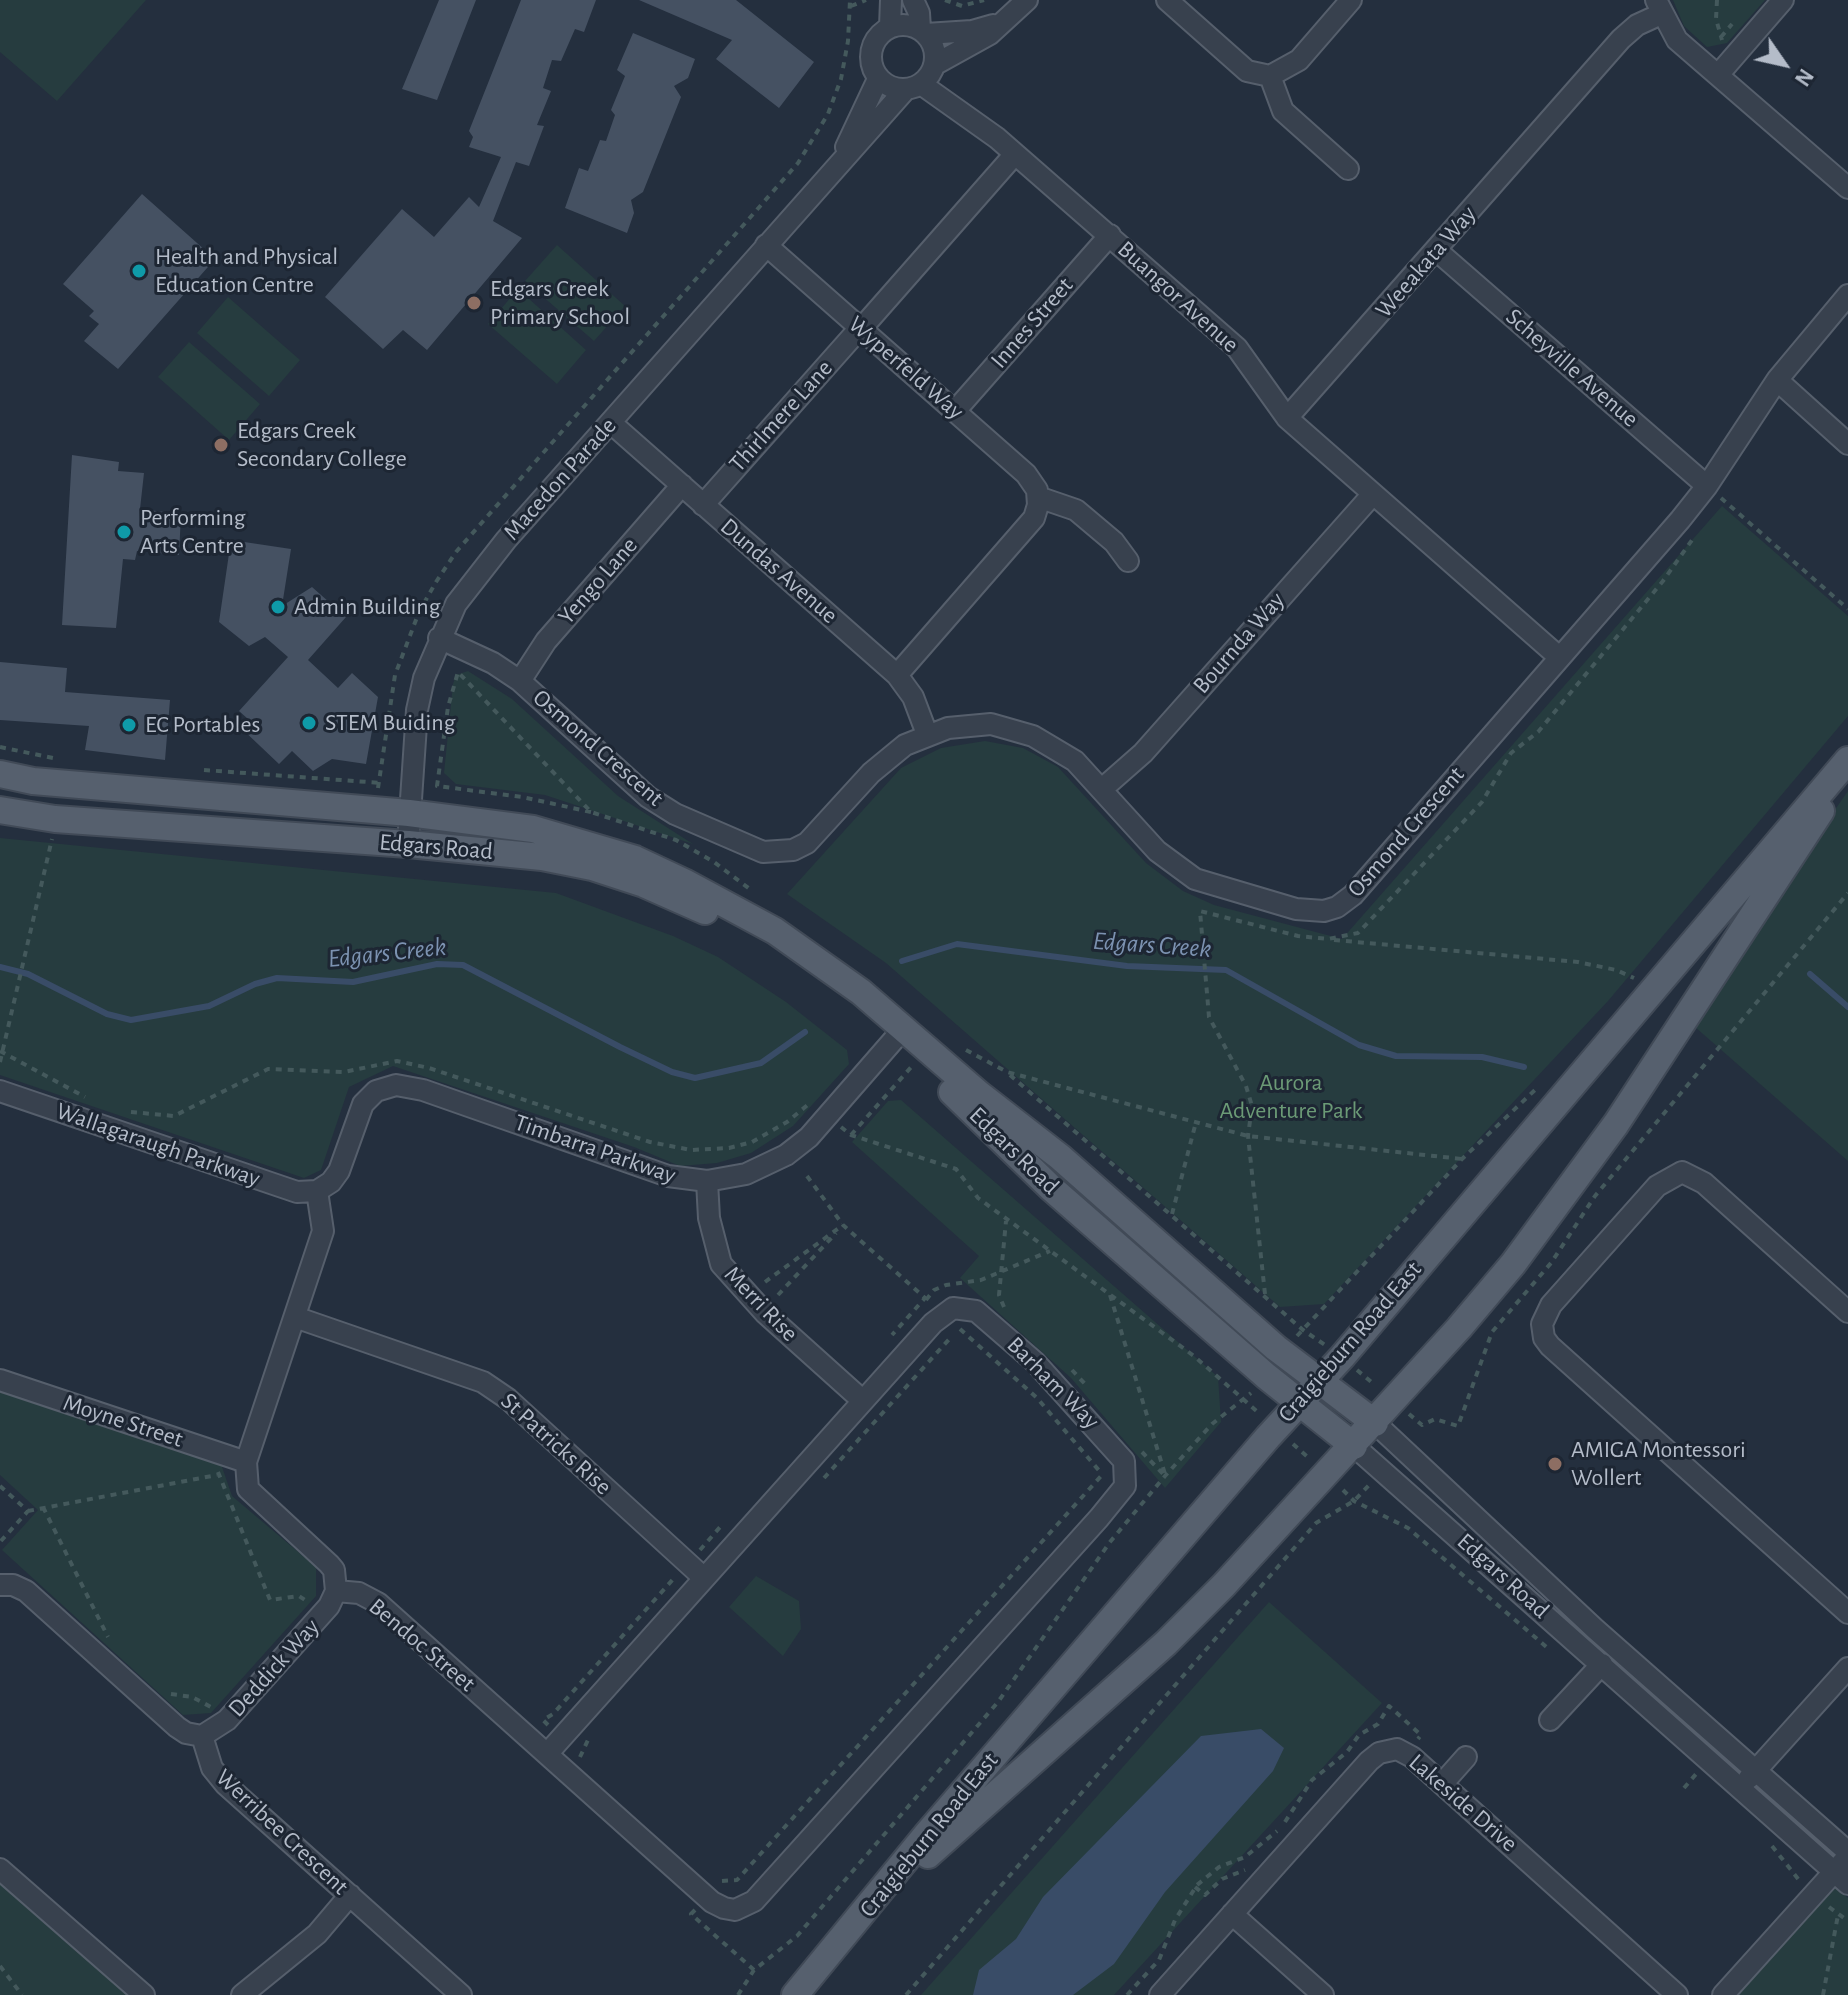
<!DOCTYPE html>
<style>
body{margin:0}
#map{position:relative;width:1848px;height:1995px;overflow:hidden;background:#242f3e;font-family:"Alegreya Sans",sans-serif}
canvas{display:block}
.north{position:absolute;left:1744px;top:24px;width:80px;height:80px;-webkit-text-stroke:6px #1d2633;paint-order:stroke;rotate:124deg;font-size:22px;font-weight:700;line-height:32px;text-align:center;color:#b4bcc9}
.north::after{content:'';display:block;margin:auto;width:28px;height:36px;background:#b4bcc9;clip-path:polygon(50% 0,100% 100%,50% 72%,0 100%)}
</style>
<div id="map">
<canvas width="1848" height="1995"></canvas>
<div class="north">N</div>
</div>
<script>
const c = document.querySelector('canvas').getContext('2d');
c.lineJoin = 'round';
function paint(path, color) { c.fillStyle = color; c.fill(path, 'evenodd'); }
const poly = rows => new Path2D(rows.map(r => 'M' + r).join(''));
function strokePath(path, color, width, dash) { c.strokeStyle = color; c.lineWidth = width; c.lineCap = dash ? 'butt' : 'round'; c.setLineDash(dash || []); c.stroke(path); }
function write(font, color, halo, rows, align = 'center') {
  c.font = font + ' "Alegreya Sans",sans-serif'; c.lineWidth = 6; c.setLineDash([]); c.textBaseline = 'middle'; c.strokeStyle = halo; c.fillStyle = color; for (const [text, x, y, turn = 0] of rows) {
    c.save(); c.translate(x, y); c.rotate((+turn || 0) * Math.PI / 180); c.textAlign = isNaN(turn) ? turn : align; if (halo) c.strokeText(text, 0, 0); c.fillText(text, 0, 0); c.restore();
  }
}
paint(poly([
 [0,0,146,0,57,101,0,52],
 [1673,0,1765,0,1727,43,1707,47,1684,26],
 [557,245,625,306,594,341,525,281],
 [518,289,586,350,557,384,488,324],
 [228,297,300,360,269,396,197,333],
 [189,342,260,404,229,440,158,377],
 [1722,506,1848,616,1848,716,1608,1001,1324,1304,1280,1307,886,963,787,894,901,768,941,748,985,741,1023,748,1058,767,1146,863,1183,891,1214,905,1342,939],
 [468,671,512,699,618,796,693,844,545,795,456,784,444,773,453,684,456,675],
 [1848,791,1848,1161,1695,1027,1804,854],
 [0,838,556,893,673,936,718,957,786,1002,847,1050,849,1064,793,1126,751,1153,717,1163,680,1166,634,1147,393,1066,349,1087,321,1170,304,1178,0,1075],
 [901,1100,1218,1377,1221,1422,1165,1488,1071,1378,960,1278,979,1256,852,1142,888,1101],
 [0,1390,221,1464,232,1496,316,1567,316,1596,211,1713,183,1715,2,1550,38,1510,0,1475],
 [756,1576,799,1601,801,1629,783,1656,729,1607],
 [1269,1602,1382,1703,1114,1995,921,1995],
 [0,1878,132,1995,0,1995],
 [1832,1884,1848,1898,1848,1995,1733,1995]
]), '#263c3f');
paint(poly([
 [1261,1729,1284,1748,1273,1771,1165,1892,1114,1964,1073,1995,973,1995,979,1970,1016,1939,1043,1897,1201,1736]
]), '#394c67');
strokePath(poly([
 [902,961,957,944,1127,966,1226,970,1359,1045,1396,1056,1482,1057,1524,1067],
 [0,967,28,974,107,1014,131,1020,209,1006,255,984,277,978,353,982,437,964,463,965,620,1047,672,1072,695,1078,761,1063,805,1032],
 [1810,974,1848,1007]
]), '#394c67', 6);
paint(poly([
 [439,0,476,0,437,100,402,89],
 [521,0,596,0,584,32,575,29,561,61,552,60,543,88,551,91,537,125,544,126,529,166,516,162,493,221,522,238,427,350,403,330,383,349,325,297,402,209,434,237,469,197,479,207,501,157,469,147,473,137,469,131],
 [639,0,736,0,814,62,779,108,716,59,732,40],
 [633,33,695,59,688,78,674,86,681,97,643,192,631,200,634,213,627,233,565,208,579,168,588,171,600,140,606,141,615,115,611,110,625,76,617,70],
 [142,194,215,259,118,369,84,341,99,324,89,316,94,311,63,284],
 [72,455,119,462,118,471,144,473,140,509,181,514,179,555,137,551,135,560,123,559,116,628,62,625],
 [231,540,291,549,282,606,312,587,346,617,308,660,338,688,352,673,378,697,366,764,332,759,313,771,292,751,279,764,240,727,248,719,239,711,288,657,265,637,249,646,219,622],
 [0,662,67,668,65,692,170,700,165,760,85,750,89,726,0,720]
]), '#455162');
const minor = poly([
 [913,0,919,13,920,29],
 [1167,0,1247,71,1270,76,1283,111,1348,169],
 [1656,0,1677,40,1848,188],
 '871 57a32 32 0 1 1 64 0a32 32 0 1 1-64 0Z',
 [890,27,891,0],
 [926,34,972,31,993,25],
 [934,65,990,34,1027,0],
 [1718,75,1783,0],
 [1270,76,1299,60,1351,0],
 [921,84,997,138,1237,348,1287,418,1559,657],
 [846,147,878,79],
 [766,245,1026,474,1037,490,1038,505,1034,518,897,675],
 [1436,250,1707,486],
 [861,329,1015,154],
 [1777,380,1848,295],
 [955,411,1110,235],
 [1287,418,1621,39,1637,25,1661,14],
 [611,423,897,675,913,697,927,734],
 [1038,497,1076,510,1114,542,1128,561],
 [703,505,860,328],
 [439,638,493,663,520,681,648,797,675,814,763,852,793,850,807,843,871,773,905,745,948,728,991,724,1033,736,1075,761,1157,851,1195,879,1296,909,1324,911,1337,907,1353,895,1680,520,1707,486,1777,380,1848,444],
 [520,681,546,641,682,485],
 [1102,789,1143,753,1373,494],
 [408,844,417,710,424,678,456,604,506,540,905,90],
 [0,1091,297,1192,317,1191],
 [707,1181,709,1218,721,1264,765,1313,863,1401],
 [1848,1312,1704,1183,1682,1172,1657,1186,1551,1305,1542,1324,1544,1338,1550,1346,1848,1613],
 [295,1317,483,1382,508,1399,704,1578],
 [0,1380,246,1462],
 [1375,1423,1595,1629,1848,1852],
 [1354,1446,1848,1884],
 [0,1585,13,1585,26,1591,177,1727,186,1733,202,1736,212,1768,225,1784,461,1995],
 [1550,1720,1602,1664],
 [202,1736,227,1720,329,1606,336,1591],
 [547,1754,933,1323,953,1308,976,1311,1035,1362,1124,1461,1125,1486,1099,1518,754,1901,735,1910,724,1908,712,1902,378,1603,359,1593,336,1591,334,1570,329,1564,248,1489,246,1462,323,1231,317,1191,331,1182,339,1171,363,1104,376,1091,396,1085,423,1090,668,1176,707,1181,746,1174,786,1155,809,1137,904,1028],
 [1749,1778,1848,1668],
 [1442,1784,1466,1757],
 [0,1869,144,1995],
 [1232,1914,1323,1995],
 [242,1995,317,1934,350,1895],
 [1160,1995,1369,1761,1379,1753,1397,1749,1412,1757,1677,1995],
 [1723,1995,1843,1862]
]);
const major = poly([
 [0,774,33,781,409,813,533,829,635,859,684,882,775,931,861,992,979,1094,1060,1157,1276,1348,1375,1423],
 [0,810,55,819,408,844,542,857,592,867,644,884,705,911],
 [952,1092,1051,1188,1266,1376,1354,1446],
 [928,1855,1166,1643,1224,1585,1459,1328,1513,1264,1616,1124,1821,811],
 [795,1995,927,1834,1268,1437,1342,1357,1848,760]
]);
strokePath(minor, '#565f6c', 24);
strokePath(major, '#414a57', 30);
strokePath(poly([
 [945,0,962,6,984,0],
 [1717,0,1716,19,1722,40],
 [851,6,866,0],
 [1721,37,1732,24],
 [1721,498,1848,609],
 [0,747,53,758],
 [204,770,381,783],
 [378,788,395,675,419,612,436,582,456,552,798,163,828,114,841,79,848,41,850,0],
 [591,812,522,797,437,786,448,707,458,672,591,812,676,840,714,862,751,890],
 [1334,940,1578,962,1616,970,1634,978],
 [966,1050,1007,1072,1248,1136,1462,1159],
 [0,1051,85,1097],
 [0,1062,52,839],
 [1010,1075,1303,1330,1325,1345],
 [131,1112,174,1116,268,1069,344,1072,397,1061,429,1068,650,1142,691,1150,729,1148,752,1142,787,1122,810,1103],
 [841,1127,851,1135,956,1169,978,1198,1194,1356,1260,1414],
 [851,1135,913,1065],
 [807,1176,843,1225,925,1298,892,1335],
 [1172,1214,1196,1122],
 [765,1282,843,1225],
 [1265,1294,1248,1136,1252,1106,1246,1086,1209,1017,1200,911,1298,936,1328,939,1358,933,1482,802,1511,753,1538,732,1663,581,1692,540],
 [778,1295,836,1233],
 [1110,1295,1165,1474],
 [926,1300,934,1290,946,1285,981,1280,1050,1251],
 [1004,1307,999,1295,1006,1221],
 [960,1329,1037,1398,1102,1474],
 [1297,1336,1462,1159,1535,1090],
 [1072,1370,1085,1384],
 [1357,1370,1375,1385],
 [1409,1414,1422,1425,1435,1419,1458,1426,1492,1332,1551,1263,1595,1196,1848,893],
 [1293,1444,1310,1459],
 [1142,1452,1165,1476],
 [218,1472,270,1600,299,1596,308,1602],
 [824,1478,952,1336],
 [0,1486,28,1511,0,1542],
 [1343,1490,1354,1501,1408,1528,1550,1650],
 [43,1507,108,1637],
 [28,1511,217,1475],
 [700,1550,721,1526],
 [171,1694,192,1697,211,1707],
 [548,1725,543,1720,553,1714,675,1577],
 [580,1757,588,1740],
 [1684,1788,1696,1774],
 [1285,1822,1312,1780,1347,1752,1359,1735,1378,1724,1389,1706,1421,1735,1418,1739],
 [1772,1846,1799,1880],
 [722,1881,737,1880,1102,1475],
 [1195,1887,1205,1895,1222,1879,1245,1870],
 [1829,1907,1848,1921],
 [695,1910,691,1914,754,1970],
 [0,1966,22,1995],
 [738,1995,754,1970,797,1936,998,1702,1110,1542,1165,1476,1212,1424,1251,1393],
 [906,1995,1316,1523,1354,1501,1370,1484],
 [1127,1995,1159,1960,1175,1920,1197,1885,1219,1867,1245,1857,1277,1831],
 [1823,1995,1838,1915]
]), '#44595c', 4, [6, 6]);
strokePath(minor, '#38414e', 20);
strokePath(major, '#56606e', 26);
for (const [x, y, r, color] of [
 [139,271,8,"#0f9aa8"],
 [474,303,8,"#8d6e63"],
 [221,445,8,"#8d6e63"],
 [124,532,8,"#0f9aa8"],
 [278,607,8,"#0f9aa8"],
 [309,723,8,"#0f9aa8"],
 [129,725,8,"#0f9aa8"],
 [1555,1464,8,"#8d6e63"]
]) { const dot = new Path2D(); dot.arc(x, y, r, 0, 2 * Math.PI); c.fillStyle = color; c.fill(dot); strokePath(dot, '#1d2633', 3); }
write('24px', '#b4bcc9', '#1d2633', [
 ["Health and Physical",155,257],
 ["Education Centre",155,285],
 ["Edgars Creek",490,289],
 ["Primary School",490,317],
 ["Edgars Creek",237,431],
 ["Secondary College",237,459],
 ["Performing",140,518],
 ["Arts Centre",140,546],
 ["Admin Building",294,607],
 ["STEM Buiding",325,723],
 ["EC Portables",145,725],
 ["AMIGA Montessori",1571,1450],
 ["Wollert",1571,1478]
], 'left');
write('24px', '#b4bcc9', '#1d2633', [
 ["Weeakata Way",1426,262,-49],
 ["Buangor Avenue",1178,297,42],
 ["Innes Street",1032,323,-49],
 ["Wyperfeld Way",906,368,41],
 ["Scheyville Avenue",1572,368,41],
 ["Thirlmere Lane",781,416,-48],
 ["Macedon Parade",560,479,-48],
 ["Dundas Avenue",779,571,41],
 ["Yengo Lane",598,581,-49],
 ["Bournda Way",1239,643,-49],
 ["Osmond Crescent",598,748,41],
 ["Osmond Crescent",1406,832,-49],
 ["Edgars Road",436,847,5],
 ["Wallagaraugh Parkway",158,1145,19],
 ["Timbarra Parkway",595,1149,19],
 ["Edgars Road",1014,1151,44],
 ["Merri Rise",761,1304,46],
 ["Craigieburn Road East",1350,1342,-49],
 ["Barham Way",1053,1383,45],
 ["Moyne Street",123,1421,18],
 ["St Patricks Rise",556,1444,42],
 ["Edgars Road",1503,1576,42],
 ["Bendoc Street",422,1645,40],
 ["Deddick Way",274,1668,-48],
 ["Lakeside Drive",1463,1803,41],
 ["Werribee Crescent",282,1832,43],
 ["Craigieburn Road East",929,1835,-51]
]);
write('24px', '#6b9a76', '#1d2633', [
 ["Aurora",1291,1083],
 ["Adventure Park",1291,1111]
]);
write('italic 26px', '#7c92b1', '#1d2633', [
 ["Edgars Creek",1152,945,4],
 ["Edgars Creek",387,953,-6]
]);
</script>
